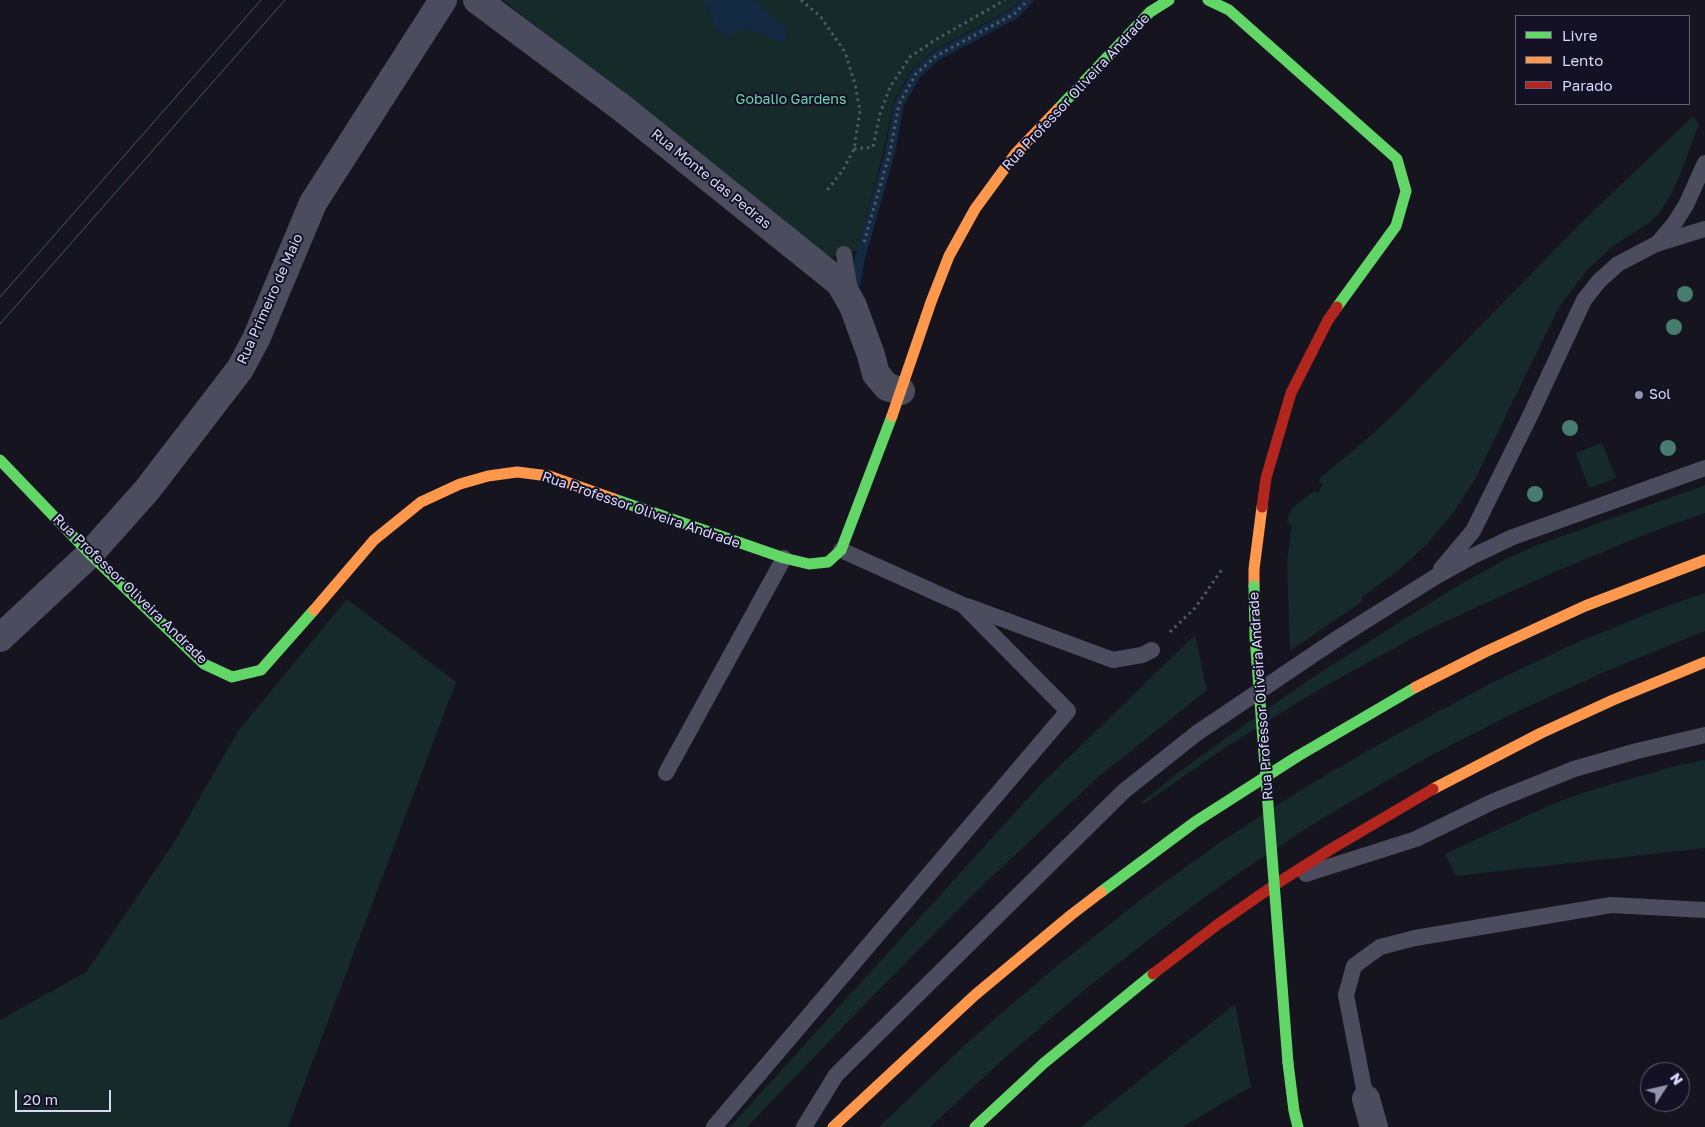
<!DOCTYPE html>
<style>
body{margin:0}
#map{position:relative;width:1705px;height:1127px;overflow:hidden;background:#16151f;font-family:"Golos Text",sans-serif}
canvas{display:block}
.legend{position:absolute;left:1515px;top:15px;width:175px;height:90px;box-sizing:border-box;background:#131123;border:1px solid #626179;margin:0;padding:6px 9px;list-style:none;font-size:15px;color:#d9d8fa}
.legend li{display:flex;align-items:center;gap:10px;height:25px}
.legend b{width:25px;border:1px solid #626179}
.north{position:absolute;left:1640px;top:1062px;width:50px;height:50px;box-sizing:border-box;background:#131123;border:1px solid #626179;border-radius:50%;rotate:55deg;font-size:14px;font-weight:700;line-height:20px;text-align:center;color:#d9d8fa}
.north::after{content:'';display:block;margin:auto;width:18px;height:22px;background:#9594ad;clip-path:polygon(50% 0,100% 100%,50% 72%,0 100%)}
.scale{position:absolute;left:15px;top:1090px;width:96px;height:22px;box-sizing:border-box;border:2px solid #d9d8fa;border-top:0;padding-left:6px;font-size:15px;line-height:18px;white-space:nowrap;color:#d9d8fa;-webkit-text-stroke:4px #131123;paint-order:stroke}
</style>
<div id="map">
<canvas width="1705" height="1127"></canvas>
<ul class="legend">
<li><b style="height:6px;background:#63d668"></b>Livre</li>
<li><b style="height:6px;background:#ff974d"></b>Lento</li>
<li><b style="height:6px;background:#b3261e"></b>Parado</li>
</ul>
<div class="north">N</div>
<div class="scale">20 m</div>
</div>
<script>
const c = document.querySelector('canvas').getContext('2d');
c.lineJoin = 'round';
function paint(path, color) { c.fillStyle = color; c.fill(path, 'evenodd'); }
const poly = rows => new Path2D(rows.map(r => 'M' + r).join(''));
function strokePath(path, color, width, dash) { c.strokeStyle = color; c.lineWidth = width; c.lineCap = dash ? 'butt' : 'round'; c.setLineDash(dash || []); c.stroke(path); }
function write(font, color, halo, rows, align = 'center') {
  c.font = font + ' "Golos Text",sans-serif'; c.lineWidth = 4; c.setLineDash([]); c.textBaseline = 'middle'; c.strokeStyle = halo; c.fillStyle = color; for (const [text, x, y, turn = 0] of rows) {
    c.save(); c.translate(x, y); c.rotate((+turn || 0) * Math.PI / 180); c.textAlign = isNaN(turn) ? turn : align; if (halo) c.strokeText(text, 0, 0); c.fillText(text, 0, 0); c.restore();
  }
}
paint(poly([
 [503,0,1020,0,1011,9,933,51,911,71,894,100,883,153,858,250,828,258,652,117],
 [1693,116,1699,124,1682,170,1671,194,1660,212,1649,223,1613,246,1588,269,1559,307,1474,481,1453,513,1428,543,1400,569,1361,598,1363,601,1290,651,1287,563,1292,525,1287,524,1289,514,1292,508,1314,491,1318,493,1323,484,1319,482,1320,478,1368,438,1398,410,1584,220],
 [1602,443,1616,478,1589,488,1576,453],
 [1705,485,1705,513,1646,534,1552,573,1427,630,1320,689,1227,746,1144,804,1142,802,1179,772,1223,740,1313,677,1457,586,1508,558,1540,544],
 [1705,593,1705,631,1604,672,1516,712,1430,756,1326,816,1236,875,1178,917,1088,987,1007,1056,930,1127,879,1127,970,1040,1058,965,1148,894,1222,841,1312,783,1399,733,1491,683,1576,643,1667,606],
 [347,599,456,682,288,1127,0,1127,0,1020,86,972,173,844,238,731],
 [1195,635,1207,690,1096,779,980,888,867,1002,747,1127,730,1127,1038,787],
 [1705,760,1705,848,1456,876,1445,854,1550,805,1591,790,1676,766],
 [1235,1004,1251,1087,1182,1127,1081,1127]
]), '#152a29');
paint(poly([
 [702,0,755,0,765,11,783,24,788,31,787,38,779,42,758,32,743,29,729,35,721,33,715,27,709,8]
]), '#142942');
strokePath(poly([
 [854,290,860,258,890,152,899,104,916,74,936,56,1014,14,1028,0]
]), '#142942', 10);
strokePath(poly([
 [801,0,820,16,845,52,855,84,860,111,854,149,843,170,825,193],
 [854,149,873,147,880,114,890,87,910,57,935,40,1005,0],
 [864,242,890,152,899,104,916,74,936,56,1014,14,1028,0],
 [1170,632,1195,608,1223,568]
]), '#4e5b65', 3, [2.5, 4]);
strokePath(poly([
 [1657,244,1674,224,1686,205,1705,163],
 [844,254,850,291],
 [1441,569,1473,531,1530,416,1584,300,1599,281,1618,264,1656,244,1705,229],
 [967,606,1113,660,1142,655,1152,650],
 [666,773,784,558],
 [1306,874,1416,839,1492,802,1574,769,1637,751,1705,735],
 [1366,1099,1346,995,1354,966,1380,947,1415,938,1611,905,1705,910],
 [714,1127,1068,711,963,605,841,550],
 [804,1127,836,1075,1124,791,1197,733,1338,638,1435,577,1473,556,1513,537,1705,468]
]), '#4c4c5f', 16);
strokePath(poly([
 [477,0,622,108,840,283,853,306,871,355,876,374,887,387,901,391],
 [0,638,90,554,147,490,240,369,256,339,313,203,443,0],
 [1366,1099,1374,1127]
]), '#4c4c5f', 28);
strokePath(poly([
 [1208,0,1229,10,1397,159,1406,191,1396,226,1337,307],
 [1058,109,1150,12,1169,0],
 [0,460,90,554,204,664,232,677,261,670,314,610],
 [614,499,784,558,809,564,828,562,841,550,892,416],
 [1101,892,1195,822,1298,756,1416,687],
 [1288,1063,1294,1111,1298,1127],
 [975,1127,1044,1063,1153,974]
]), '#63d668', 11);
strokePath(poly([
 [892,416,931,302,949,256,975,209,1016,153,1058,109],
 [1254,586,1254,569,1262,507],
 [314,610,374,540,421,502,460,484,488,476,517,472,549,476,614,499],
 [1416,687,1485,652,1585,606,1705,560],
 [1433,789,1541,733,1613,700,1705,662],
 [833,1127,975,995,1071,915,1101,892]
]), '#ff974d', 11);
strokePath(poly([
 [1262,507,1266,478,1291,393,1328,320,1337,307],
 [1153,974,1217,925,1276,884,1331,849,1433,789]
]), '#b3261e', 11);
strokePath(poly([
 [0,297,261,0],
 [0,324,285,0]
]), '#465a65', 1);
strokePath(poly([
 [1254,586,1255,637,1288,1063]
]), '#63d668', 11);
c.fillStyle = '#467d6f';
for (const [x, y] of [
 [1685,294],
 [1674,327],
 [1570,428],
 [1668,448],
 [1535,494]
]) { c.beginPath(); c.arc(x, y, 8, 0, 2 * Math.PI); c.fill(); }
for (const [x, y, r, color] of [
 [1639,395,5,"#9594ad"]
]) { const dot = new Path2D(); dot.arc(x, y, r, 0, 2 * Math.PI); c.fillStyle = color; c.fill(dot); strokePath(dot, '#131123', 2); }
write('14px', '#d9d8fa', '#131123', [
 ["Rua Professor Oliveira Andrade",1076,92,-47],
 ["Rua Monte das Pedras",711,179,39],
 ["Rua Primeiro de Maio",270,299,-66],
 ["Rua Professor Oliveira Andrade",641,510,19],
 ["Rua Professor Oliveira Andrade",130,589,44],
 ["Rua Professor Oliveira Andrade",1261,696,-94]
]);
write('14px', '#6dd2b0', '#131123', [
 ["Gobalio Gardens",791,100]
]);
write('14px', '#d9d8fa', '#131123', [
 ["Sol",1649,395]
], 'left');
</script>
